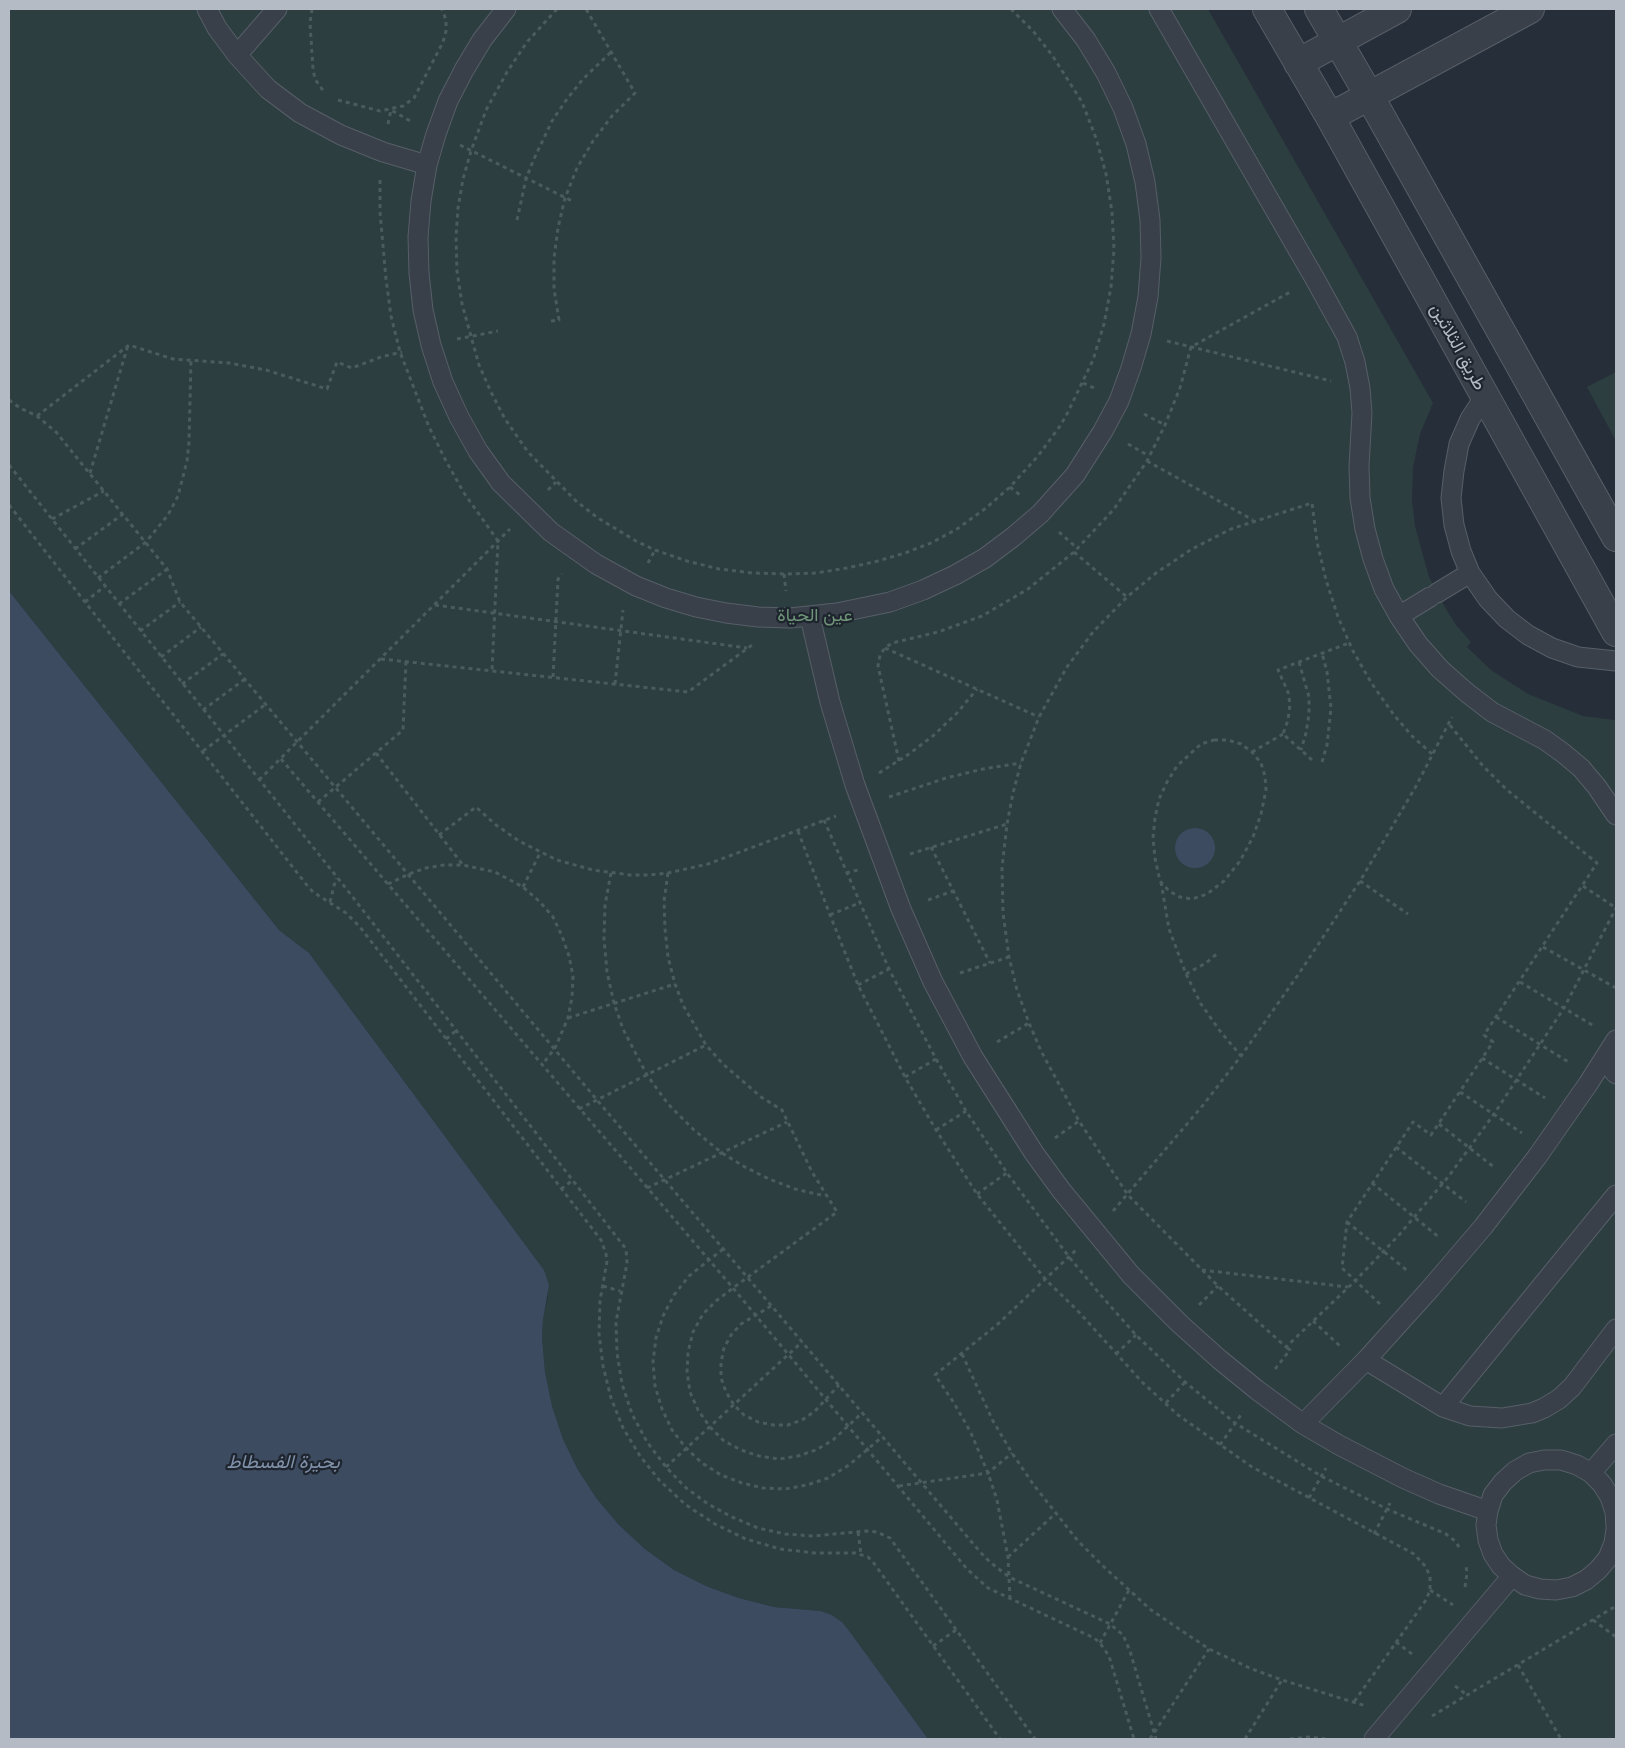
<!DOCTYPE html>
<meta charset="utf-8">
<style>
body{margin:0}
#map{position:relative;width:1625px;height:1748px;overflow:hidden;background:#262e39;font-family:Mulish,sans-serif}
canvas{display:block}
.frame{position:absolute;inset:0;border:10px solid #b5bbc5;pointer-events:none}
</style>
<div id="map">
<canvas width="1625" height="1748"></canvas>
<div class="frame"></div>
</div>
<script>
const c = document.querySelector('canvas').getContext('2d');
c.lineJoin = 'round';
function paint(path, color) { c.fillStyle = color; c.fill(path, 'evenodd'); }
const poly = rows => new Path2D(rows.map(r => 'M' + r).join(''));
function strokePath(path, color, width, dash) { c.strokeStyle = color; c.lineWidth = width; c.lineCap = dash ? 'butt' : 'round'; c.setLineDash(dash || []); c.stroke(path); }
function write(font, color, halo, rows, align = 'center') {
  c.font = font + ' Mulish,Vazirmatn,sans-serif'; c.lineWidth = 4.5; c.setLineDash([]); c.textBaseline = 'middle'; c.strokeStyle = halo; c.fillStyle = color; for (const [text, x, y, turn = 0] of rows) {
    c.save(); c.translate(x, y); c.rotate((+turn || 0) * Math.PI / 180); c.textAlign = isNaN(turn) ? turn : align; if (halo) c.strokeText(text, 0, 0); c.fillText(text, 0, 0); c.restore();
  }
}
paint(poly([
 [9,9,1208,9,1433,403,1420,434,1413,467,1412,500,1415,526,1429,577,1446,609,1456,625,1471,642,1467,647,1491,670,1528,694,1583,716,1615,720,1616,722,1616,1739,928,1739,850,1632,842,1622,832,1615,821,1611,774,1607,739,1598,706,1586,674,1570,645,1549,619,1525,597,1499,578,1470,563,1439,552,1406,545,1372,542,1338,543,1320,548,1295,544,1270,309,953,279,930,9,591],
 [1616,372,1616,371,1616,441,1587,387]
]), '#2c3e3f');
paint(poly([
 [9,591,279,930,309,953,544,1270,549,1285,543,1320,542,1338,545,1372,552,1406,563,1439,578,1470,597,1499,619,1525,645,1549,674,1570,706,1586,739,1598,774,1607,821,1611,832,1615,842,1622,850,1632,928,1739,9,1739],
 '1175 848a20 20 0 1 1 40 0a20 20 0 1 1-40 0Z'
]), '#3d4b60');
const lane = poly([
 [207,9,217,28,237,55,268,89,300,113,341,135,383,152,427,165],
 [506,9,482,40,464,70,448,101,436,134,427,165,421,201,418,237,419,273,423,310,431,345,443,382,459,417,478,451,501,483,551,532,596,564,636,586,666,598,696,607,726,613,758,617,790,618,837,613,890,602,923,590,955,575,985,558,1013,537,1040,514,1075,475,1103,431,1119,401,1131,368,1141,334,1148,297,1151,258,1150,220,1145,182,1136,144,1123,108,1106,73,1086,40,1062,9],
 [1159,9,1315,279,1347,337,1355,362,1360,388,1362,413,1359,466,1360,498,1365,529,1373,559,1384,589,1399,616,1418,644,1440,669,1466,692,1492,712,1545,740,1563,753,1581,768,1597,787,1616,815],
 [237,55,277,9],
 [1485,396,1470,419,1459,444,1454,471,1451,498,1454,525,1461,551,1470,573,1488,599,1507,619,1528,635,1552,648,1578,657,1616,661],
 [1437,593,1470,573],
 [1399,616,1430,597],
 [810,617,830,702,855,785,901,909,933,982,973,1057,1034,1153,1061,1190,1131,1275,1180,1324,1219,1359,1257,1390,1303,1424,1339,1445,1403,1478,1439,1494,1488,1511],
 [1604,1059,1616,1074],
 [1366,1360,1443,1407,1470,1416,1502,1418,1532,1413,1544,1408,1559,1399,1572,1387,1616,1329],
 [1443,1407,1616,1195],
 [1303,1424,1366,1360,1430,1289,1483,1227,1537,1157,1588,1084,1616,1040],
 [1591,1473,1616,1444],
 [1616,1526,1615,1512,1610,1497,1602,1484,1591,1473,1577,1465,1561,1460,1544,1460,1529,1463,1515,1471,1503,1482,1493,1495,1488,1511,1486,1525,1488,1540,1493,1554,1501,1566,1512,1576,1525,1585,1540,1589,1556,1590,1572,1587,1586,1580,1598,1570,1608,1558,1614,1543,1616,1529],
 [1374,1739,1512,1576]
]);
const street = poly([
 [1267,9,1330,117,1616,632],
 [1319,9,1370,97,1616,537],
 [1298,63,1397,9],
 [1330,117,1530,9]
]);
strokePath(lane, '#575e68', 21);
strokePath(street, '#575e68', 30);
strokePath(poly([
 [312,9,310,23,313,69,315,79,324,92],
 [557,9,527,42,507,72,486,110,471,151,463,179,458,208,456,237,457,271,462,304,479,365,491,392,505,419,528,452,576,501,598,518,636,541,655,550,687,561,719,569,752,573,784,574,816,573,847,568,878,561,905,553,931,543,957,529,986,508,1010,487,1038,456,1060,426,1068,412,1093,360,1104,324,1111,287,1114,249,1112,212,1106,174,1096,138,1082,102,1052,55,1033,31,1011,9],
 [338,100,380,111,403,106,414,98,443,42,446,31,446,20,442,9],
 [388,124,391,110,412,122],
 [460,145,572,201],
 [380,180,380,212,386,279,391,316,400,352,429,427,446,461,464,493,498,541,492,671],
 [517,220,526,179,533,161,552,121,567,99,583,79,611,52],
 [551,321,559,320,554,289,554,258,558,228,565,198,577,168,593,141,612,116,635,93,586,9],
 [457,339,498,331],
 [1167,341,1331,381],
 [1083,383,1094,388],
 [9,400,20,408,37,416,56,432,167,569,180,602,201,627,597,1100,981,1553,990,1562,1009,1577,1110,1624,1123,1635,1130,1651,1156,1739],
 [1144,414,1165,425],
 [37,416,129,345,173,359,229,363,266,370,327,389,337,362,352,368,381,357,402,352],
 [1128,444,1149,456],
 [1147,461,1253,520],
 [9,465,348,891,626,1249,627,1263,616,1322,617,1353,622,1384,632,1414,647,1442,666,1467,685,1487,708,1504,732,1517,758,1528,785,1534,813,1536,867,1531,877,1532,890,1538,1035,1739],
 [90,473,128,345],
 [1010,487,1020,495],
 [548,490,556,482],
 [9,505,306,884,313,892,346,913,360,927,601,1240,606,1254,607,1261,600,1301,599,1334,603,1366,611,1398,623,1428,640,1456,660,1481,686,1505,715,1524,746,1539,780,1549,815,1553,855,1553,868,1557,873,1562,1000,1739],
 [52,519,104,491],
 [1059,532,1077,548],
 [75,549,123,514],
 [1074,552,1127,597],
 [648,563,655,550],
 [784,574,786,591],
 [98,578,146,542,168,515,178,496,187,461,189,442,191,360],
 [85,602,105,586],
 [119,604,167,569],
 [435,605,747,648],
 [140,631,180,602],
 [885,648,1039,717],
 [161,657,201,627],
 [381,659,688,692,752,645],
 [1299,662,1309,697,1309,714,1306,733,1301,750],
 [553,677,558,579,562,574],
 [182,684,223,654],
 [615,684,623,610],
 [203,710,245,679],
 [1214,740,1228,740,1241,744,1252,752,1261,763,1265,776,1266,790,1261,814,1253,837,1240,861,1224,881,1207,894,1192,899,1180,897,1169,891,1160,881,1155,858,1153,838,1155,818,1159,799,1167,782,1177,766,1201,744,1214,740],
 [203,751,266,704],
 [1252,752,1283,734],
 [376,753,463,865],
 [1432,754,1412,736,1394,715,1372,684,1353,651,1338,617,1326,580,1317,542,1312,503,1231,529,1192,549,1156,573,1127,597,1093,632,1067,667,1039,717,1021,763,1013,793,1007,824,1002,868,1003,913,1009,957,1017,990,1029,1023,1041,1051,1079,1121,1128,1195,1218,1286,1286,1347,1355,1281,1399,1235,1449,1176,1494,1114,1564,1008,1616,908],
 [281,759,733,1288,967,1569,988,1588,1094,1638,1100,1643,1109,1656,1134,1739],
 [1312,760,1283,734,1288,720,1290,704,1288,692,1278,670,1349,643],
 [899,761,878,666,880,655,885,648,892,643,938,632,982,616,1028,589,1074,552,1114,509,1147,461,1165,425,1180,388,1191,347,1292,291],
 [1322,762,1327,745,1331,708,1327,672,1322,653],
 [879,773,909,754,934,735,957,713,977,689],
 [259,780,510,529],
 [889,797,946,778,983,769,1021,763],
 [318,802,403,730,406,661],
 [824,820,889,969,936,1059,966,1111,1007,1173,1069,1257,1104,1299,1136,1335,1185,1382,1235,1423,1321,1476,1387,1509,1446,1534,1455,1541,1461,1550],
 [798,831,830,915,858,985,905,1077,936,1130,977,1194,1046,1280,1077,1310,1142,1382,1178,1415,1252,1467,1414,1554,1426,1567,1430,1577,1430,1590,1426,1600,1354,1702],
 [439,835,476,807,496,825,519,841,557,860,593,870,630,875,649,875,668,873,708,864,836,816],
 [931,847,990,963],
 [910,854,1007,824],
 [611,873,605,905,604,938,607,972,614,1003,623,1029,647,1075,668,1104,694,1130,722,1153,745,1167,769,1179,795,1189,825,1196],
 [668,873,664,901,665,929,668,957,675,984,683,1005,706,1045,723,1064,761,1097,782,1110,812,1172,837,1212,733,1288,716,1301,703,1314,693,1332,688,1352,687,1372,690,1392,698,1410,710,1427,724,1441,741,1450,759,1456,779,1459,798,1456,816,1450,833,1440,862,1413],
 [846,873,858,870],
 [1360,881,1408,914],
 [1161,882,1169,929,1186,974,1201,1004,1220,1031,1241,1056],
 [388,884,409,874,426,868,444,865,463,865,495,872,523,887,539,901,553,917,562,936,569,956,573,976,572,997,568,1018,555,1048,542,1065],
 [1583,886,1616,908],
 [523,887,540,853],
 [928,900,953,891],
 [330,902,336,878],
 [830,915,859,903],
 [1543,947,1616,988],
 [960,973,1009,957],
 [1186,974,1206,963,1219,952],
 [1520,982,1594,1026],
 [858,985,889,969],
 [1496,1017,1570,1063],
 [568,1018,675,984],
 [446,1039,457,1030],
 [997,1042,1029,1023],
 [1482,1058,1545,1098],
 [905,1077,936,1059],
 [1460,1092,1522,1133],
 [579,1109,706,1045],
 [1439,1124,1495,1168],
 [936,1130,966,1111],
 [1055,1138,1079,1121],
 [1396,1147,1466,1202],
 [1372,1183,1440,1238],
 [647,1188,787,1122],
 [561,1189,573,1180],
 [977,1194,1008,1172],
 [1113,1211,1204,1104,1241,1056,1300,972,1360,881,1415,788,1452,717],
 [1347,1222,1409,1272],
 [723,1249,689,1276,674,1295,663,1316,656,1338,653,1362,655,1386,662,1409,672,1430,686,1448,702,1463,721,1475,742,1483,763,1488,785,1489,807,1485,828,1478,849,1465,882,1437],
 [1202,1270,1348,1287],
 [603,1286,620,1291],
 [1380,1304,1342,1268,1347,1222,1413,1122,1431,1135,1493,1042,1484,1035,1597,863,1506,789,1483,766,1449,724],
 [1199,1305,1218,1286],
 [771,1306,741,1324,731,1335,724,1348,721,1363,721,1378,726,1392,734,1405,744,1415,758,1422,773,1425,788,1425,802,1420,815,1411,839,1385],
 [1313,1321,1340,1346],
 [962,1354,993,1421,1012,1453,1033,1484,1078,1541,1103,1566,1151,1610,1209,1649,1252,1669,1282,1680,1366,1706],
 [1116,1354,1136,1335],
 [1275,1369,1290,1350,1286,1347],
 [1166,1403,1185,1382],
 [1220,1445,1243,1412],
 [666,1467,802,1342],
 [899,1486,988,1473,1012,1453],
 [1309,1498,1326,1468],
 [858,1532,861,1554],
 [1374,1534,1390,1503],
 [1008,1557,1055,1514],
 [1465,1587,1467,1573,1466,1566],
 [1430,1590,1453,1605],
 [1010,1599,1008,1557,997,1500,988,1473,971,1433,954,1403,935,1375,999,1323,1076,1250],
 [1593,1620,1616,1637],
 [1396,1642,1412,1654],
 [1100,1643,1129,1590],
 [933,1646,956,1630],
 [1518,1665,1561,1739],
 [1455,1686,1467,1695],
 [1432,1716,1616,1606],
 [1150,1739,1209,1649],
 [1245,1739,1282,1680],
 [1290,1739,1308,1737,1326,1739]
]), '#4c5c5e', 3, [4, 4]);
strokePath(lane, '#39404a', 19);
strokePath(street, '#39404a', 28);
write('18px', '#b5bbc5', '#1e252f', [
 ["طريق الثلاثين",1458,347,61]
]);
write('18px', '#6f9478', '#1e252f', [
 ["عين الحياة",815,616]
]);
write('italic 19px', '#8091aa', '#1e252f', [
 ["بحيرة الفسطاط",283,1462]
]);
</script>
